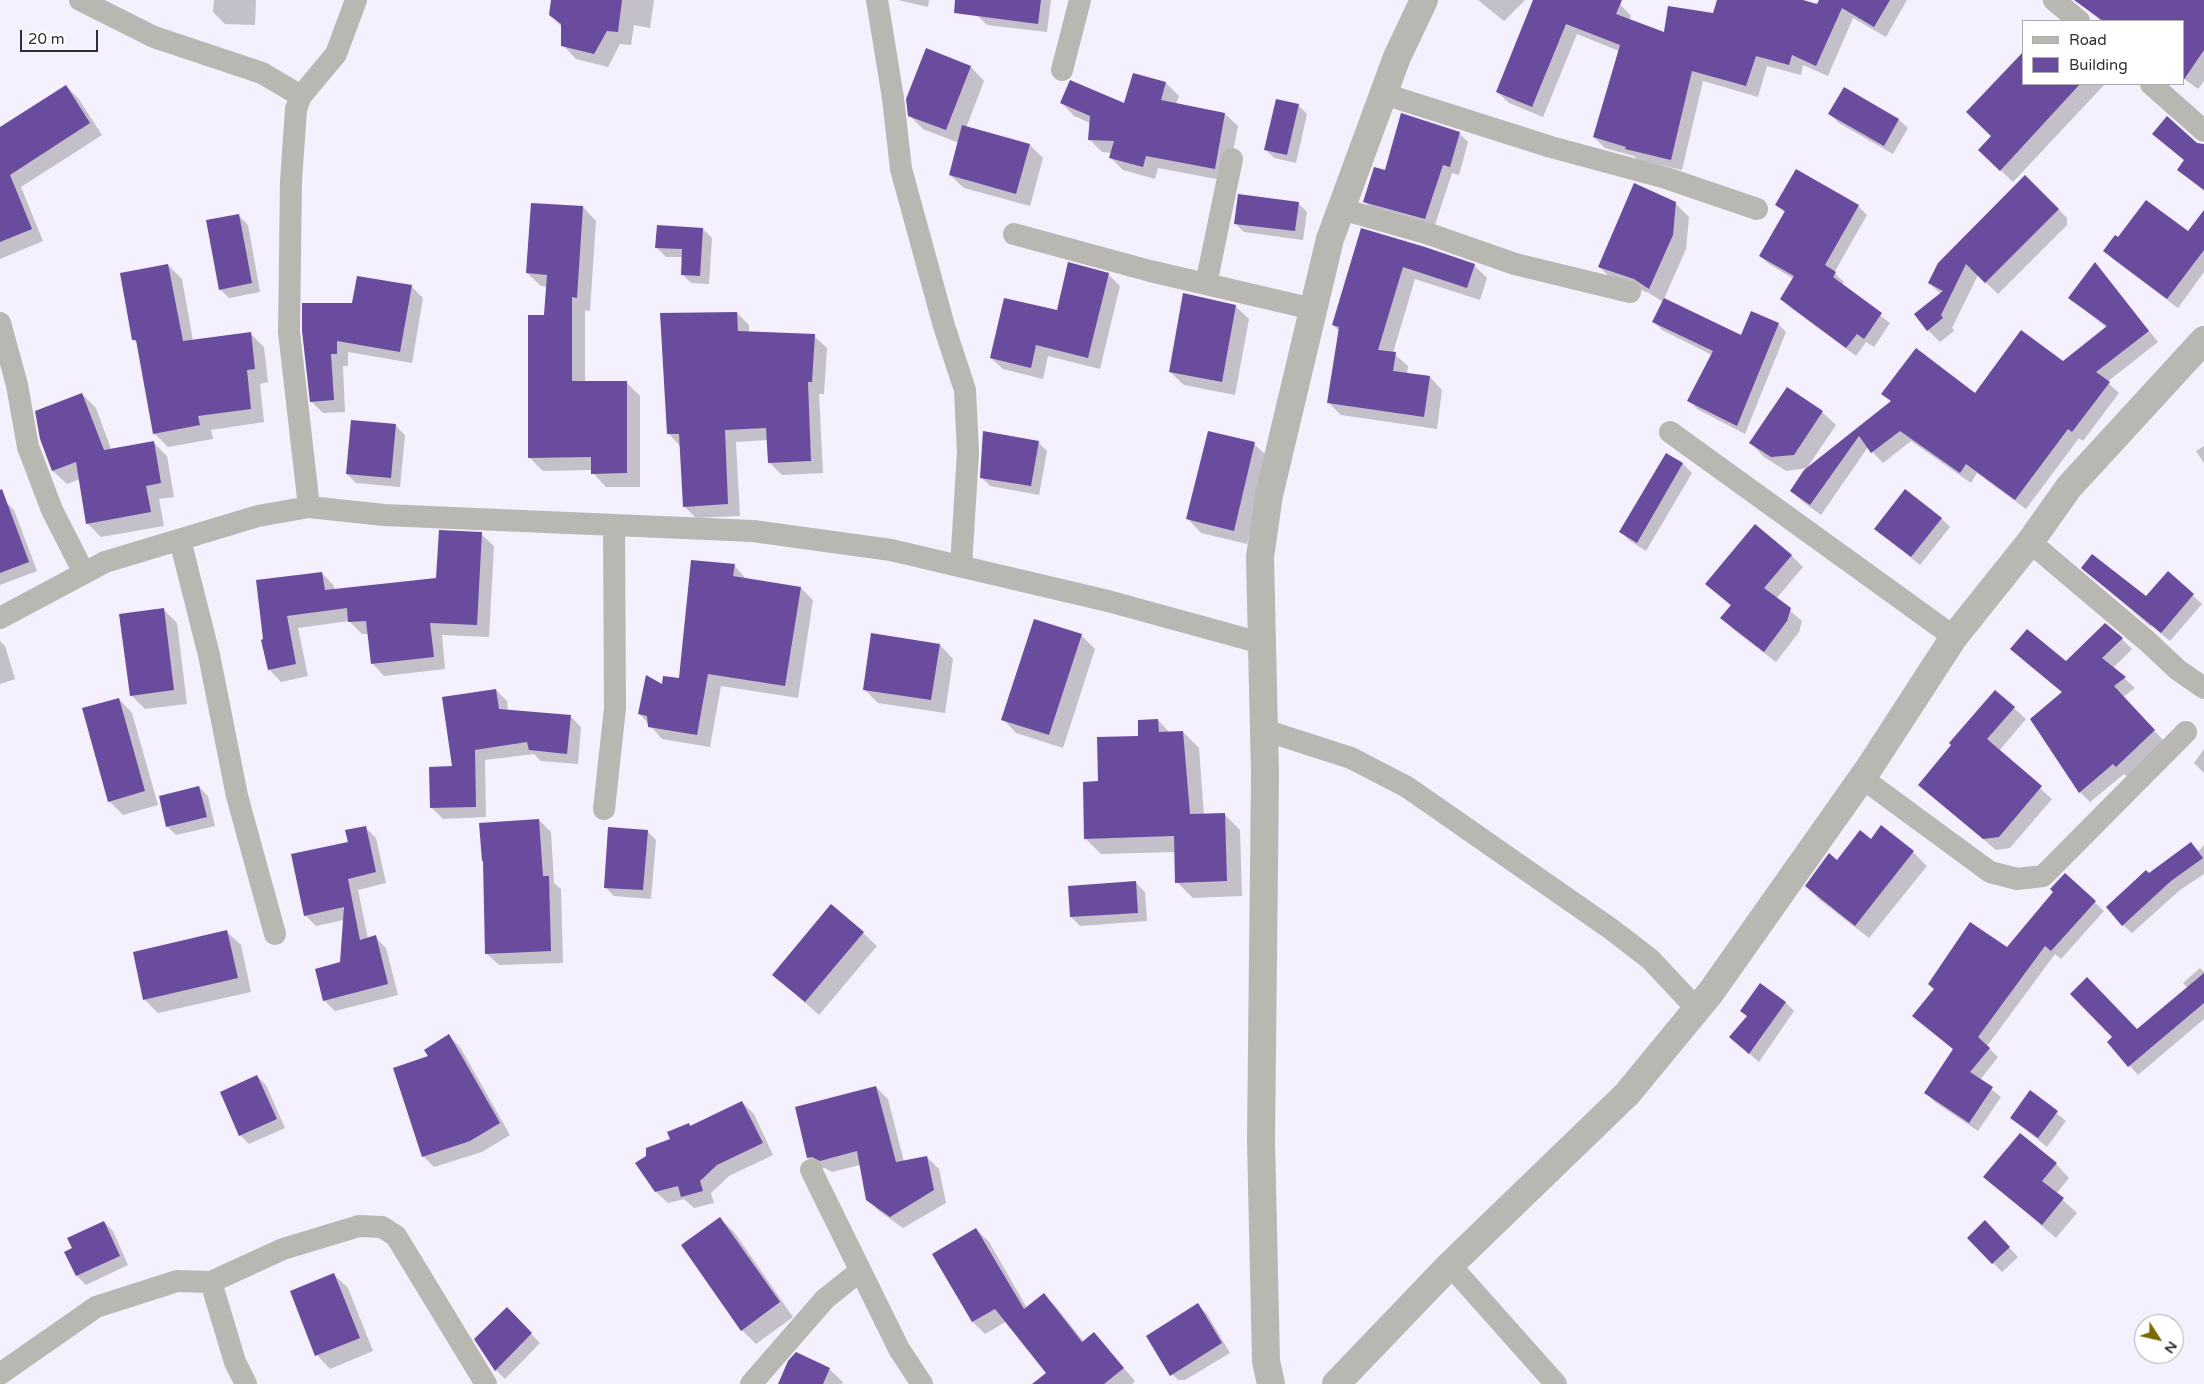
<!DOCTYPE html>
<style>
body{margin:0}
#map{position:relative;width:2204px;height:1384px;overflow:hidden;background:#f4f0fd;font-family:"Varela Round",sans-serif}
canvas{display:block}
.legend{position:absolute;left:2022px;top:20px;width:162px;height:65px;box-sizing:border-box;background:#fff;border:1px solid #acabad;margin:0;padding:6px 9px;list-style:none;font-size:15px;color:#2f2e32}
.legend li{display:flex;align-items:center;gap:10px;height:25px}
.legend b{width:25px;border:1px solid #acabad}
.north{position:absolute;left:2134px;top:1314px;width:50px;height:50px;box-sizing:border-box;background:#fff;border:1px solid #acabad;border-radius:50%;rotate:125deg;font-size:14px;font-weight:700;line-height:20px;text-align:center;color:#2f2e32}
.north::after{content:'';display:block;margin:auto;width:18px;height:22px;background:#7b6a01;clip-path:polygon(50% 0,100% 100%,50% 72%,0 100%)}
.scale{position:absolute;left:20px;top:30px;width:78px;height:22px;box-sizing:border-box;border:2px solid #2f2e32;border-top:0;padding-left:6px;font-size:15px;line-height:18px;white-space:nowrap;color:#2f2e32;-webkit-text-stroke:4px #fff;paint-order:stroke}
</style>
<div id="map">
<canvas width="2204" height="1384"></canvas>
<ul class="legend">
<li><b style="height:6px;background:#b8b7b2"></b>Road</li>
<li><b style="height:14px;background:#6a4c9e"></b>Building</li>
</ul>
<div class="north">N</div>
<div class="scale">20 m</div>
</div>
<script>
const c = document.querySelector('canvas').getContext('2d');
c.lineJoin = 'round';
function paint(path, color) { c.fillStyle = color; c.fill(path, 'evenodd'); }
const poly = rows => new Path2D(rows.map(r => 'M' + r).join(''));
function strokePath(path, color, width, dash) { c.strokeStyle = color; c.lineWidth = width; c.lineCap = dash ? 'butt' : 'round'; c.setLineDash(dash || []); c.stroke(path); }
paint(poly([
 [214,0,256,0,255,25,225,24,213,12],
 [552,0,654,0,650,28,634,25,631,45,620,44,608,67,576,59,563,45,562,27,550,15],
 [898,0,929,0,928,7],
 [980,0,1051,0,1047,32,987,25,978,16],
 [1478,0,1525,0,1504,21],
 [1534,0,1609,0,1620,4,1631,16,1629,20,1665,34,1714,14,1718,0,1798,0,1818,5,1821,0,1907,0,1886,37,1853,18,1828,76,1803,65,1801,75,1767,66,1758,97,1703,81,1682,170,1638,160,1634,156,1605,148,1594,137,1619,51,1577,34,1543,117,1509,103,1497,92],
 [2076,0,2204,0,2204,81,2198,89,2183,78,2183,21,2101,21],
 [971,67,984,81,966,128,1030,145,1043,158,1030,206,964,188,950,175,959,143,923,129,909,115],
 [1133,75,1166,83,1179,96,1176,104,1225,114,1238,126,1227,181,1158,168,1155,179,1123,170,1111,158,1112,153,1102,152,1089,139,1090,123,1074,116,1062,103,1124,105],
 [2023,84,2036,95,2046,84,2105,84,2013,182,1992,162,1992,136],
 [66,86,78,98,102,135,21,187,43,241,0,259,0,131],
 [1298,105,1307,114,1296,163,1274,158,1265,149],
 [1830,114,1899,120,1908,128,1893,154,1839,123],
 [1459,133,1468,142,1459,175,1452,173,1434,228,1373,210,1364,201,1386,172],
 [2154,134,2195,142,2204,146,2204,191,2179,170,2185,161],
 [2025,176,2067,218,2067,225,1998,294,1978,275,1952,328,1954,331,1940,342,1928,330,1941,294,1929,283],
 [1298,203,1307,212,1303,240,1244,232,1235,223],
 [1675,203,1689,217,1686,249,1664,299,1742,337,1778,324,1786,332,1745,434,1697,409,1689,400,1712,355,1662,330,1654,322,1663,302,1649,293,1613,280,1599,267],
 [1777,205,1858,206,1867,215,1834,273,1844,282,1842,286,1890,323,1874,347,1866,342,1856,356,1791,308,1782,299,1794,279,1769,264,1760,256,1785,213],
 [583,207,596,221,590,311,585,310,585,382,626,382,640,396,640,487,606,487,593,473,593,470,543,471,529,457,547,287,541,286,527,273],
 [2204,212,2204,272,2178,308,2114,260,2105,251,2119,239,2188,233],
 [239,216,248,225,260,292,229,298,220,289],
 [703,229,712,238,709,284,691,283,682,274,683,257,666,257,657,248],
 [1362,230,1474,265,1487,278,1480,300,1415,279,1393,353,1408,366,1407,374,1430,377,1442,390,1437,429,1341,415,1328,402,1339,331,1333,325],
 [2095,264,2158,342,2107,382,2119,393,2083,441,2079,438,2026,509,1977,473,1971,483,1911,441,1883,463,1868,447,1821,515,1802,501,1791,491,1892,402,1883,393,1975,395,2063,362,2107,328,2069,297],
 [168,265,182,279,193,341,250,333,264,347,268,382,260,384,264,422,211,430,213,439,168,447,154,433,138,344,134,340],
 [1108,274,1120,286,1100,369,1048,356,1043,379,1003,369,991,358],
 [411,286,423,298,412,363,348,352,348,366,343,366,345,412,323,413,311,401,303,331],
 [1235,306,1249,319,1235,395,1184,385,1170,372],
 [737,313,749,325,749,333,814,336,827,348,824,394,819,394,823,473,782,475,769,462,768,440,736,442,740,516,696,518,684,506,680,446,669,434],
 [82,394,96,408,111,449,153,442,167,456,174,497,159,499,164,526,101,537,87,523,80,479,67,484,53,471,41,439],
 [1822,412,1836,425,1807,468,1786,471,1764,457,1751,443],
 [352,422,396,426,405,435,400,487,356,483,347,474],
 [1038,442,1047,451,1039,495,990,486,981,477],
 [1254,444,1268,457,1247,544,1201,533,1188,519],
 [2204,446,2204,463,2196,451],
 [1667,455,1683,464,1692,473,1646,551,1630,541,1621,532],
 [5,501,14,510,37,571,0,585,0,503],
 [1941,518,1950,527,1920,565,1876,529],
 [481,534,494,546,489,637,442,635,445,669,384,676,372,663,369,634,362,634,349,621,298,628,308,676,281,682,269,669,263,641,322,573,334,586,335,591,437,579],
 [1791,555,1803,567,1776,599,1802,621,1799,632,1776,662,1734,630,1722,618,1731,606,1707,584],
 [734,565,746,579,801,588,813,600,798,698,721,686,710,747,662,739,639,713,663,685,681,680],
 [2083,568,2146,598,2168,573,2202,604,2170,641,2152,626,2151,627],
 [163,609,177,623,187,704,145,709,131,695],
 [1081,635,1095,649,1063,748,1016,733,1003,719],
 [2122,639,2132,649,2113,668,2135,688,2123,697,2164,741,2127,776,2124,774,2090,802,2080,792,2031,719,2063,693,2022,659,2067,663],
 [0,641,5,646,15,679,0,684],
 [940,645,953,659,945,713,878,703,864,689],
 [496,690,507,701,508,711,570,716,581,727,578,764,541,761,534,754,485,760,486,817,443,819,432,808],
 [1995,691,2026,719,1999,751,2052,799,2010,848,1996,850,1920,785],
 [119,699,132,713,158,805,123,815,109,801],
 [1158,720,1170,733,1183,732,1199,748,1204,815,1224,814,1240,830,1242,896,1193,898,1177,882,1176,852,1101,854,1085,838,1099,782],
 [2204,749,2204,773,2194,763],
 [199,787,208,796,215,826,176,835,167,826],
 [539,820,551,832,554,883,561,889,563,963,499,965,486,953],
 [365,827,376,838,386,883,358,890,368,939,375,937,386,948,398,995,335,1011,324,1000,341,963,344,920,316,926,305,915,349,843],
 [647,831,656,840,651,899,614,896,605,887],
 [1871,841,1913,852,1927,866,1869,938,1820,900,1806,886,1837,862],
 [2191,844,2199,851,2204,845,2204,874,2180,890,2132,933,2123,925,2149,874],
 [2065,874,2104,911,2061,959,2055,954,1987,1046,1998,1057,1980,1080,2001,1097,1978,1131,1935,1102,1926,1093,1954,1050,1914,1016,2007,948,2055,892],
 [1136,883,1145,892,1147,921,1080,926,1071,917],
 [227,932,241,945,251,992,158,1013,144,999],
 [863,933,877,946,819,1015,774,975],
 [2200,968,2204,972,2204,1019,2138,1075,2109,1042,2114,1037,2138,1030,2188,988,2183,983],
 [1785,1002,1794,1011,1759,1062,1730,1037,1748,1017,1742,1011],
 [449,1036,460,1047,510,1135,482,1152,434,1167,423,1156,429,1057],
 [257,1076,266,1085,285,1128,249,1144,240,1135],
 [876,1087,888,1099,904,1162,927,1157,939,1169,946,1203,903,1228,879,1211,867,1199,860,1165,832,1172,825,1168,820,1169,808,1157],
 [2030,1092,2066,1121,2047,1147,2011,1118],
 [742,1102,754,1114,773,1155,729,1176,711,1193,714,1203,694,1208,684,1199,668,1203,656,1192,671,1140,689,1124,691,1127],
 [2056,1164,2069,1178,2056,1194,2077,1213,2056,1238,1985,1177],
 [720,1219,734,1232,793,1317,756,1344,742,1330],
 [104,1222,113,1231,128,1265,86,1285,77,1276,66,1252,73,1249],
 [976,1229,989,1242,1027,1308,1044,1295,1056,1307,1084,1342,1094,1334,1135,1381,1132,1384,1034,1384,1048,1373,1007,1321,985,1334,973,1322],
 [1994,1231,2018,1257,2002,1272,1993,1263],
 [334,1275,348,1288,373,1351,330,1369,317,1355],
 [1198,1305,1207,1314,1230,1353,1185,1380,1178,1380,1169,1371],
 [507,1309,540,1343,505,1379,496,1370],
 [829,1369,843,1382,842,1384,780,1384]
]), '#0003');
paint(poly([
 [551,0,622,0,618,32,607,31,594,54,561,46,561,24,549,15],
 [955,0,1041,0,1038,24,954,13],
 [1533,0,1622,0,1616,14,1664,32,1668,6,1713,13,1717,0,1803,0,1817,4,1819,0,1890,0,1874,27,1842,8,1816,66,1792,55,1789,65,1756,56,1746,86,1692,71,1671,160,1625,149,1626,147,1593,137,1620,45,1566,24,1532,107,1496,92],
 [2074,0,2204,0,2204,50,2183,81,2183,21,2103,21],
 [926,48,971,66,946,130,908,116,906,99],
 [2023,52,2023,84,2080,84,2000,171,1978,150,1991,136,1966,112],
 [1133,73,1166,82,1161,100,1225,113,1215,169,1146,156,1143,167,1109,158,1114,141,1088,140,1090,116,1060,103,1070,80,1124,103],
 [66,85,90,123,10,175,32,229,0,242,0,127],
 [1844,87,1899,119,1884,146,1828,114],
 [1276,99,1299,104,1287,155,1264,150],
 [1401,113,1460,132,1450,167,1443,165,1425,219,1363,202,1374,167,1385,170],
 [2167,116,2197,143,2204,144,2204,190,2177,170,2184,160,2152,134],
 [962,125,1030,144,1016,194,949,175],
 [1796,169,1859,205,1825,265,1836,272,1833,277,1882,313,1864,339,1857,334,1846,348,1780,299,1794,276,1759,256,1785,211,1775,205],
 [2025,175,2059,209,1985,283,1966,264,1941,315,1943,318,1927,331,1914,314,1943,291,1928,283,1938,263],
 [1634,183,1676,202,1673,235,1649,289,1634,279,1598,267],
 [1238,194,1299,202,1295,231,1234,224],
 [2146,200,2188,231,2204,210,2204,250,2167,299,2103,251,2115,235,2118,237],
 [531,203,583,206,577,298,572,297,572,381,627,381,627,473,591,474,591,457,528,458,528,315,544,315,547,275,526,273],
 [239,214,252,283,219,290,206,220],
 [657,225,703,228,700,276,681,275,682,249,655,248],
 [1361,228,1425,247,1475,264,1467,288,1403,267,1378,350,1396,352,1393,371,1430,376,1424,417,1327,403,1339,327,1332,325],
 [1068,262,1109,273,1088,358,1036,345,1031,368,990,358,1004,298,1057,310],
 [2095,262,2149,331,2096,372,2110,382,2072,432,2068,429,2015,500,1966,464,1960,473,1900,431,1871,453,1859,436,1810,505,1790,491,1804,470,1891,401,1881,394,1916,348,1975,393,2021,330,2063,361,2107,326,2068,298],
 [168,264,183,341,251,332,255,369,247,370,251,409,198,416,200,425,153,434,136,340,132,340,120,273],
 [357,276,412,285,400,352,337,341,337,354,331,354,334,400,310,402,302,331,302,303,352,303],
 [1183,293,1236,305,1222,382,1169,372],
 [1664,298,1741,335,1751,311,1779,323,1737,426,1687,401,1713,351,1652,322],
 [737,312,738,331,815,334,812,382,808,382,811,461,768,463,766,428,725,430,728,504,683,507,679,434,667,434,660,313],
 [1787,387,1823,411,1794,455,1771,457,1749,443],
 [82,393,104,450,154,441,161,483,146,486,151,512,86,524,76,462,52,471,40,439,35,411],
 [351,420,396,424,391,478,346,474],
 [983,431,1039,441,1031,486,980,478],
 [1208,431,1255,442,1234,531,1186,519],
 [1666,453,1683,463,1637,543,1619,532],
 [2,489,29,562,0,573,0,490],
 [1905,489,1942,518,1911,557,1874,529],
 [1755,524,1792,555,1764,588,1791,608,1787,621,1764,652,1720,618,1731,605,1705,584],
 [439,530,482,532,477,625,430,623,434,657,371,664,366,621,348,622,347,608,287,616,296,664,268,670,261,640,263,639,256,580,322,572,325,590,436,578],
 [2092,554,2146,596,2168,571,2194,594,2161,633,2081,568],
 [691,560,735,564,733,576,801,587,785,686,708,674,697,735,648,727,647,716,638,714,646,675,662,684,663,676,679,678],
 [164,608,174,690,130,696,119,614],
 [1034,619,1082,634,1049,735,1001,720],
 [2105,623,2123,638,2102,658,2126,677,2114,686,2155,730,2116,767,2113,764,2079,793,2030,719,2062,692,2010,649,2027,629,2066,661],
 [871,633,940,644,931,700,863,690],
 [496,689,499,709,571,715,567,754,529,750,527,742,475,750,476,807,430,808,429,767,452,766,442,697],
 [1995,690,2015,707,1987,739,2042,786,1999,837,1983,839,1918,785,1951,745,1949,743],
 [119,698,145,791,108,802,82,708],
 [1158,719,1159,732,1183,731,1190,814,1225,813,1227,881,1175,883,1174,836,1084,839,1083,782,1098,781,1097,737,1138,736,1138,720],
 [199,786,207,817,166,827,159,796],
 [539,819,543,876,549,876,551,951,485,954,483,861,482,861,479,823],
 [1881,825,1914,851,1855,926,1805,886,1829,853,1837,860,1860,830,1871,839],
 [366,826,376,872,348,879,360,940,376,935,388,984,323,1001,315,969,340,962,344,907,304,916,291,854,348,842,345,830],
 [608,827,648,830,643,890,604,888],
 [2191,842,2203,858,2171,881,2122,926,2106,907,2146,870,2149,873],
 [2065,873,2096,901,2051,951,2045,946,1978,1037,1990,1048,1970,1072,1993,1087,1969,1123,1924,1093,1953,1049,1912,1016,1934,989,1928,984,1970,922,2007,947,2053,892,2050,889],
 [1136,881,1138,913,1070,917,1068,886],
 [831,904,864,932,805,1002,772,975],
 [227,930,238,978,143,1000,133,952],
 [2204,973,2204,1003,2128,1067,2107,1042,2112,1037,2070,994,2087,977,2137,1029],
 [1760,983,1786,1002,1749,1054,1729,1037,1747,1016,1740,1011],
 [449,1034,500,1123,470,1141,422,1157,393,1068,428,1056,424,1050],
 [257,1075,277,1119,239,1136,220,1092],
 [876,1086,896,1162,927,1156,934,1190,890,1217,866,1200,857,1151,820,1161,812,1157,807,1158,795,1107],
 [2030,1090,2058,1111,2038,1138,2010,1118],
 [742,1101,763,1143,717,1165,700,1181,703,1191,681,1197,678,1186,655,1192,635,1163,646,1156,646,1148,670,1139,667,1132,689,1123,690,1126],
 [2020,1133,2057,1163,2042,1181,2064,1198,2042,1225,1983,1177],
 [720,1217,780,1302,741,1331,681,1245],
 [1985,1220,2010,1247,1992,1264,1967,1238],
 [104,1221,120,1256,76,1276,64,1252,72,1248,67,1238],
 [976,1228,1024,1309,1044,1293,1082,1342,1094,1332,1124,1368,1104,1384,1032,1384,1046,1373,995,1309,972,1322,932,1254],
 [334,1273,360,1338,315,1356,290,1291],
 [1198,1303,1222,1343,1170,1376,1146,1336],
 [507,1307,532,1333,495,1371,474,1339],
 [796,1352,830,1368,823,1384,778,1384,788,1361]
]), '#6a4c9e');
strokePath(poly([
 [80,0,154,37,262,73,301,96],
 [877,0,893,98,901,169,944,326,965,390,968,452,961,566],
 [2054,0,2079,21],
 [1062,70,1080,0],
 [2151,84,2204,131],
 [1384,94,1551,147,1666,178,1757,209],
 [1341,209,1429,234,1515,264,1630,292],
 [1014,234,1150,271,1313,309],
 [1206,284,1232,159],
 [0,323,17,385,28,447,52,510,84,573],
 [1670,432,1954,637],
 [309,507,289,332,291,181,296,109,301,96,336,54,356,0],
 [180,540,209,655,237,796,275,934],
 [2030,542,2147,641,2178,670,2204,688],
 [0,618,105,562,258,516,309,507,384,515,753,531,891,550,1108,601,1261,643],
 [1264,730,1351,758,1407,787,1611,929,1650,959,1697,1009],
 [1862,778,1990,872,2017,879,2043,876,2186,732],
 [604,809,615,708,614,526],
 [811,1170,899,1349,922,1384],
 [1450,1265,1556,1384],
 [211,1282,235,1362,246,1384],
 [0,1374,96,1307,177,1281,211,1282,283,1249,359,1226,382,1227,396,1236,486,1384],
 [751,1384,825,1299,860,1271]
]), '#b8b7b2', 22);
strokePath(poly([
 [1271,1384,1266,1361,1261,1140,1265,775,1260,557,1269,495,1330,239,1397,57,1424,0],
 [1336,1384,1450,1265,1627,1094,1711,992,1869,768,1954,637,2030,542,2069,487,2204,340]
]), '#b8b7b2', 28);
</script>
